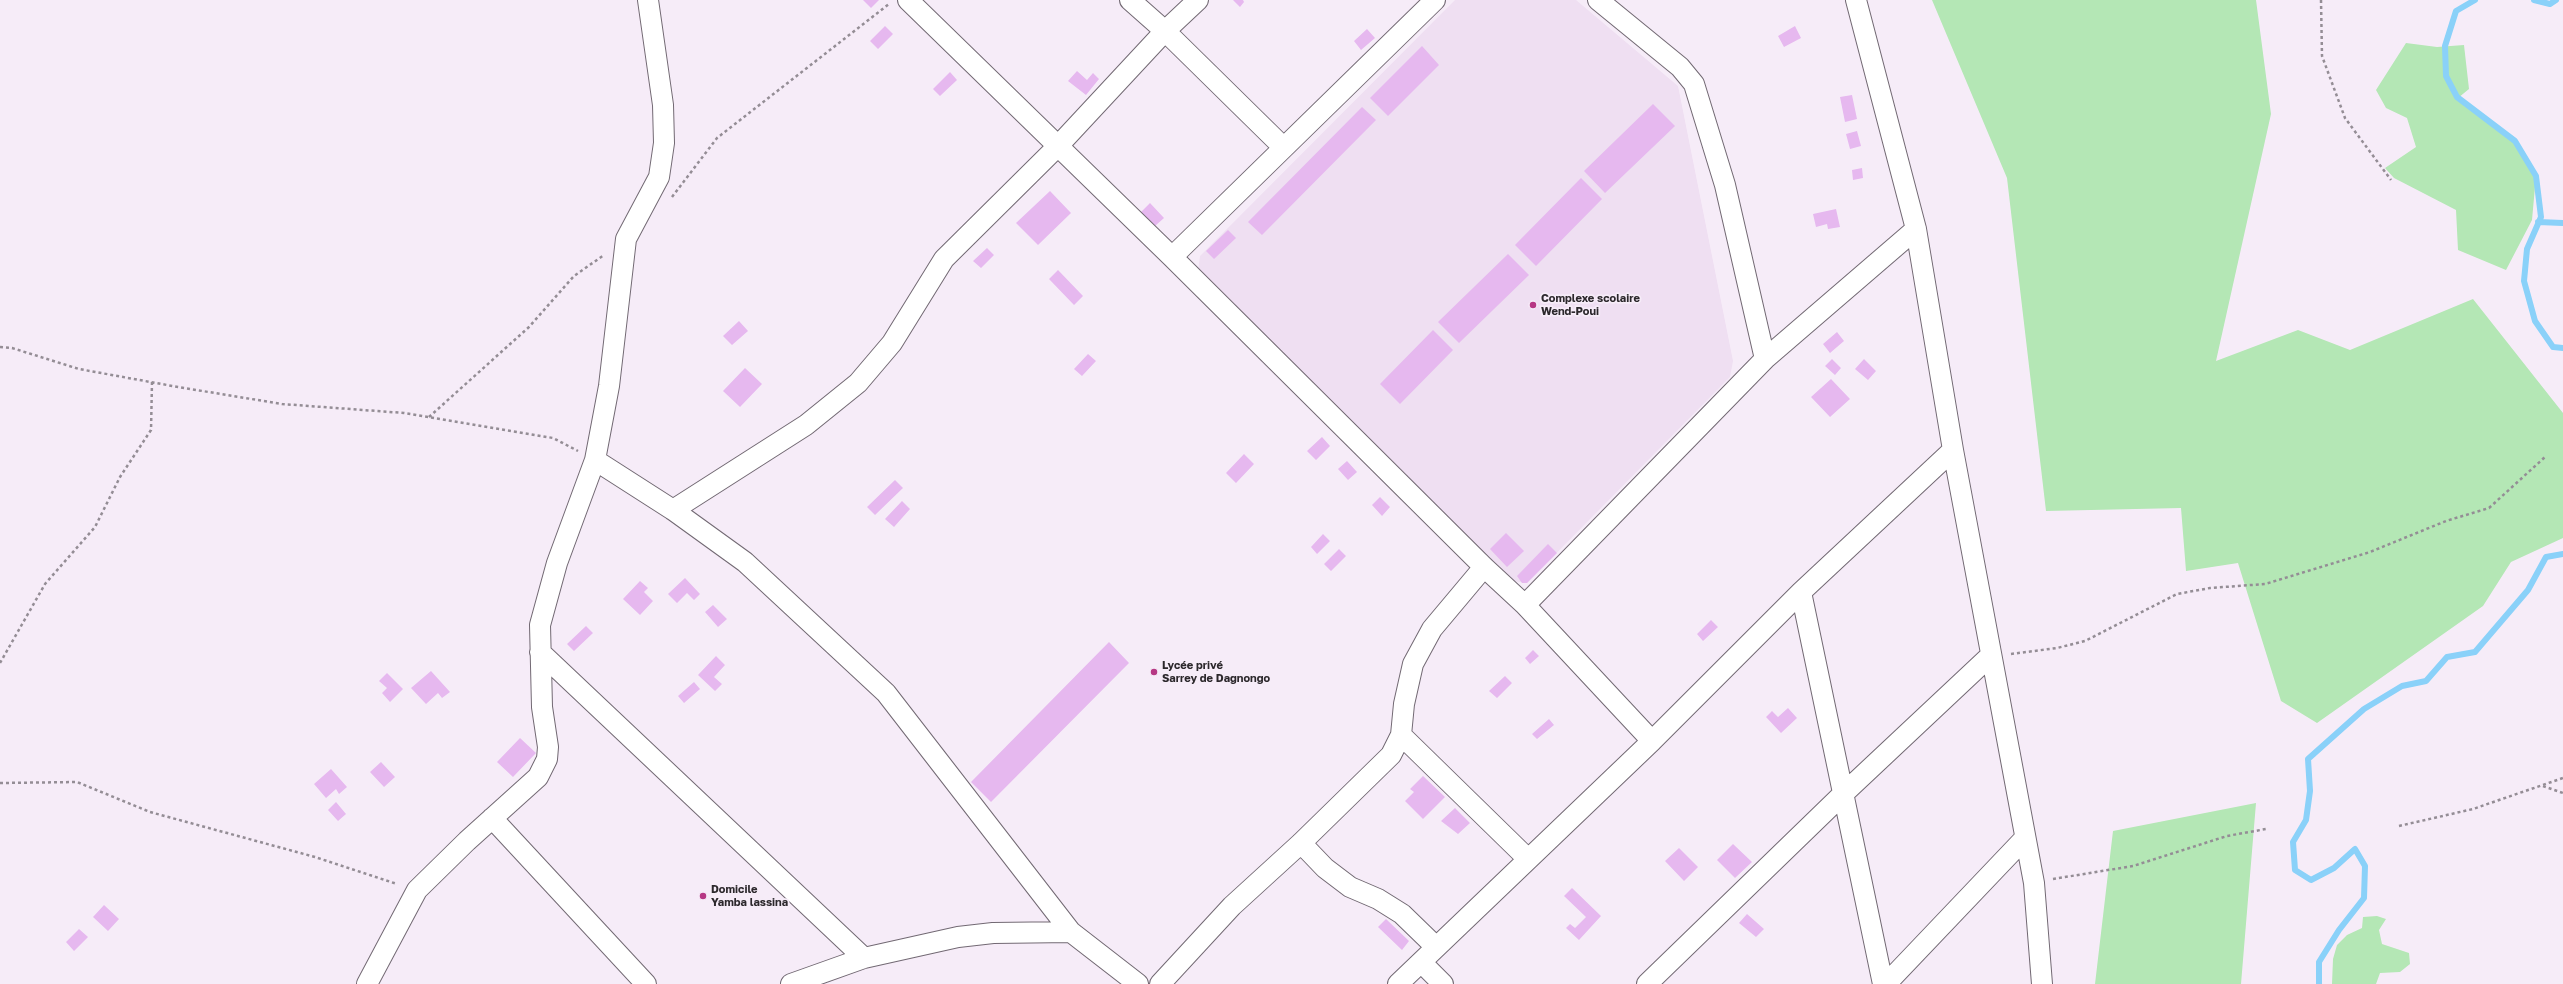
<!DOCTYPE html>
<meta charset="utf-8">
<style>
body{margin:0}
canvas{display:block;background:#f6ecf8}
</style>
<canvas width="2563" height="984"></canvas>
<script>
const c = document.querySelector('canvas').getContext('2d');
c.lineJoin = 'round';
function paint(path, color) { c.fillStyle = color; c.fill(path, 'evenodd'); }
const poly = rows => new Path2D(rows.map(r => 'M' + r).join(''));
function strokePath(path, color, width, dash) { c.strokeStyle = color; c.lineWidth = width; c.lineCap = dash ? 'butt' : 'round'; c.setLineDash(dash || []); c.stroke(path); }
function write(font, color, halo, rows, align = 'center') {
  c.font = font + ' "Golos Text",sans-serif'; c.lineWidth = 3.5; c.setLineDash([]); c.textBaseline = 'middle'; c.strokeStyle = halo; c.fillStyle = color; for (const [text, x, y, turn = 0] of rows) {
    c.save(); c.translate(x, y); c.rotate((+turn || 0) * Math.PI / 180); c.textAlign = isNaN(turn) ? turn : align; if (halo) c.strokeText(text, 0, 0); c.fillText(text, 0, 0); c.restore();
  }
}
paint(poly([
 [1455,0,1576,0,1678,86,1733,361,1730,377,1527,583,1512,581,1198,271,1200,256]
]), '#efdff2');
paint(poly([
 [1932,0,2256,0,2271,114,2216,361,2298,330,2350,350,2473,299,2563,413,2563,538,2511,562,2483,606,2317,723,2281,701,2238,563,2186,571,2181,508,2046,511,2007,178],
 [2406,43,2437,47,2464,45,2469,89,2458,98,2515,141,2536,176,2532,220,2506,270,2458,250,2456,210,2394,178,2385,168,2416,147,2407,118,2386,108,2376,90],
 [2256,803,2241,984,2095,984,2113,831],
 [2377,916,2386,919,2379,930,2382,944,2409,953,2410,964,2400,972,2380,973,2376,984,2332,984,2333,959,2337,945,2347,935,2362,928,2363,917]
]), '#b4e7b5');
strokePath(poly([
 [2475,0,2456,11,2445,46,2446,76,2457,97,2515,141,2536,176,2541,217,2527,249,2524,281,2535,321,2553,347,2563,348],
 [2534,0,2550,4,2556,0],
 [2538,222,2563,223],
 [2319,984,2319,962,2339,930,2364,898,2365,866,2355,849,2334,868,2311,880,2295,870,2293,842,2306,820,2310,791,2308,759,2364,709,2402,686,2426,681,2447,657,2475,652,2528,590,2546,557,2563,554]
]), '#8ad1f9', 6);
paint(poly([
 [863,0,879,0,871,8],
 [1233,0,1243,0,1244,2,1240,7],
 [885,26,893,34,878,49,870,41],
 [1795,26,1801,38,1784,47,1778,36],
 [1367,29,1375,38,1361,50,1354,41],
 [1422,46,1439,65,1388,116,1370,98],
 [1077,71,1087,80,1093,73,1099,79,1086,95,1068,81],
 [950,72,957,80,940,96,933,89],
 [1852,95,1857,119,1845,122,1840,97],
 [1653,104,1675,126,1605,193,1584,171],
 [1362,107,1376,120,1262,235,1248,222],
 [1857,131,1861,146,1850,149,1846,134],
 [1862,168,1863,178,1853,180,1852,170],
 [1581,178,1602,199,1536,266,1515,245],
 [1050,191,1071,213,1038,245,1016,223],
 [1150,203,1164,218,1155,226,1141,212],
 [1836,209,1840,227,1828,229,1827,224,1816,227,1813,214],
 [1228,230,1236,238,1214,259,1206,251],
 [987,248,994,255,981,268,973,261],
 [1508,254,1529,275,1459,343,1438,322],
 [1058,270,1083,296,1074,305,1049,279],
 [739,321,748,331,732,345,723,336],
 [1433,330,1453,350,1400,404,1380,384],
 [1837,332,1844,341,1830,353,1823,344],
 [1088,354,1096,361,1082,376,1074,369],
 [1832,359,1841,368,1835,375,1825,366],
 [1864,359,1876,371,1868,380,1855,369],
 [745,368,762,384,740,407,723,391],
 [1831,379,1850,399,1830,417,1811,397],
 [1322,437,1330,446,1316,460,1307,451],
 [1244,454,1254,464,1236,483,1226,473],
 [1347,461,1357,472,1348,480,1338,469],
 [895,480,903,488,875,515,867,507],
 [1380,497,1390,507,1382,516,1372,505],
 [902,501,910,509,894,527,885,519],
 [1506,533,1524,551,1507,567,1490,549],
 [1323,534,1330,541,1317,554,1311,547],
 [1548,544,1557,553,1527,583,1522,583,1517,576],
 [1339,549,1346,556,1331,571,1324,564],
 [685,578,700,594,694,600,687,593,677,603,668,594],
 [640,581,648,588,644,592,653,601,640,615,623,599],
 [713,605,727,619,718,627,705,612],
 [1711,620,1718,627,1703,641,1697,634],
 [586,626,593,633,574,651,567,644],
 [1109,642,1129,663,991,802,971,782],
 [1533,650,1539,656,1530,664,1525,658],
 [716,656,725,665,714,677,722,684,715,691,698,675],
 [431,671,450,692,442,698,438,693,426,704,411,688],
 [387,673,403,689,390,702,382,693,387,688,379,681],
 [1505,676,1512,683,1497,698,1489,691],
 [694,682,700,689,684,703,678,696],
 [1788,708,1797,718,1781,733,1766,717,1772,711,1778,717],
 [1549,719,1554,725,1537,739,1532,734],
 [520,738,536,753,513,777,497,762],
 [381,762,395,777,384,787,370,772],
 [331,769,347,787,339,794,336,789,326,798,314,784],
 [1423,776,1445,797,1423,819,1405,801,1414,792,1410,789],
 [336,802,346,814,338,821,328,810],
 [1455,808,1470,823,1458,834,1441,821],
 [1733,844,1752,862,1735,878,1717,860],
 [1679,848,1698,867,1684,881,1665,861],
 [1572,888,1601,916,1579,940,1566,928,1570,924,1575,928,1586,917,1564,896],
 [104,905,119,919,108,931,93,917],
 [1747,914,1764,929,1756,937,1739,923],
 [1386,919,1409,941,1402,950,1378,927],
 [79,929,88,937,74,951,66,942]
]), '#e6b8ef');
const minor = poly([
 [908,0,1172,257,1484,567,1525,605,1652,741],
 [1130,0,1165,31,1283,147],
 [1598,0,1680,67,1694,84,1725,185,1765,359],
 [1856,0,1916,229,1953,450,2034,883,2042,984],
 [1172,257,1435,0],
 [595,460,673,510,745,562,886,693,1071,932],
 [673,510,806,425,858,383,892,343,944,259,1058,146,1165,31,1198,0],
 [1801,592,1883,984],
 [1525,605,1765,359,1916,229],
 [540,652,864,958],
 [1401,735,1528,859],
 [492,818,646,984],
 [1301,843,1325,868,1350,887,1378,899,1402,914,1436,947],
 [1421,962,1443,984],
 [367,984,417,890,467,841,538,777,547,759,548,747,542,707,540,625,557,563,595,460,609,386,626,239,659,177,664,143,663,105,648,0],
 [791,984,864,958,958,937,993,933,1071,932,1138,984],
 [1160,984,1232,906,1301,843,1391,755,1401,735,1404,704,1413,664,1432,629,1484,567],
 [1398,984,1652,741,1801,592,1953,450],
 [1647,984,1843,794,1990,656],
 [1886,984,2025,838]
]);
strokePath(minor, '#726973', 22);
strokePath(poly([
 [2321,0,2322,56,2345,118,2391,180],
 [672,197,717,138,889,4],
 [0,347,12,348,79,369,178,387,282,404,404,413,553,438,578,451],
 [429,417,529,327,574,276,604,255],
 [2011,654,2057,648,2085,641,2177,594,2210,588,2265,584,2370,552,2446,521,2489,508,2545,457],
 [0,663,45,584,95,527,120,477,151,430,152,382],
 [0,783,77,782,150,812,315,857,397,884],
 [2543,786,2563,793],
 [2399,826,2473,809,2563,778],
 [2053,879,2133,866,2227,836,2266,829]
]), '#948d95', 2.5, [3, 3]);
strokePath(minor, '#fff', 20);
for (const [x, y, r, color] of [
 [1533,305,4,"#b63784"],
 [1154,672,4,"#b63784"],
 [703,896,4,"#b63784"]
]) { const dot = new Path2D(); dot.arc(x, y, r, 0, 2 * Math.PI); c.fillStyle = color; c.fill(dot); strokePath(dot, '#f6ecf8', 1.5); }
write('bold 11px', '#2c282c', '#f6ecf8', [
 ["Complexe scolaire",1541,299],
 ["Wend-Poui",1541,312],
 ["Lycée privé",1162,666],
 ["Sarrey de Dagnongo",1162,679],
 ["Domicile",711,890],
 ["Yamba lassina",711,903]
], 'left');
</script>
